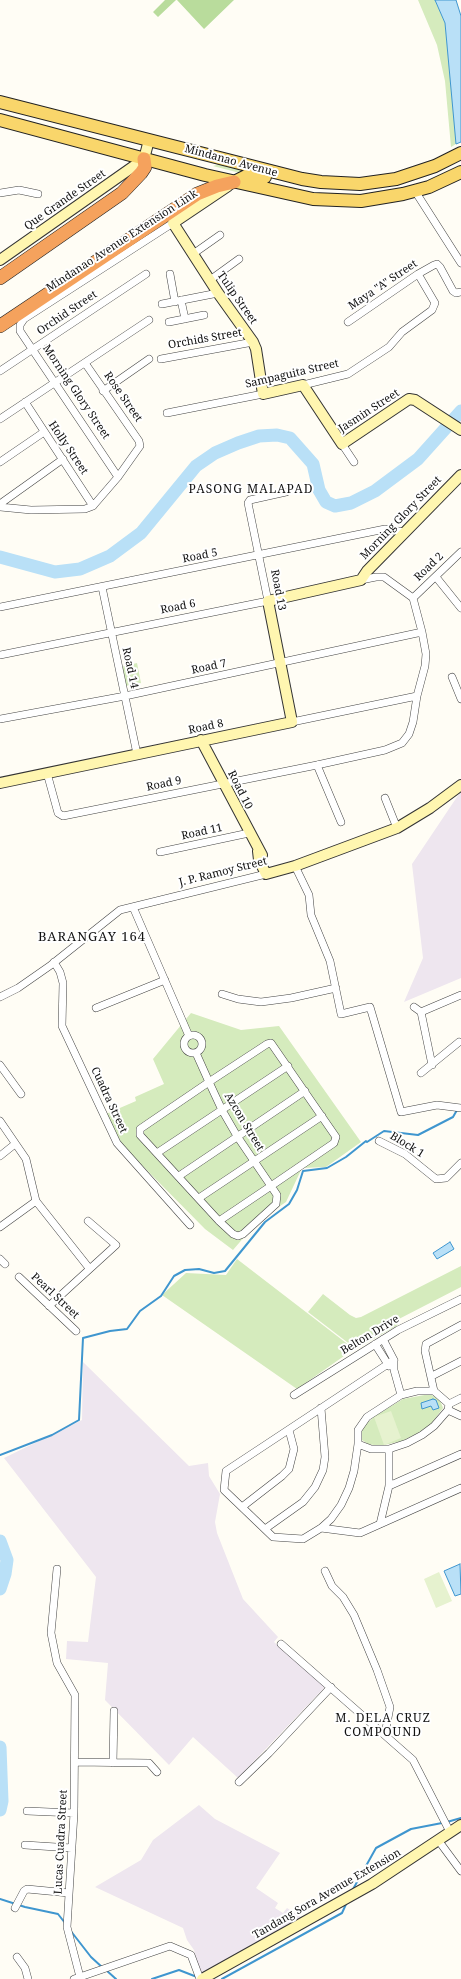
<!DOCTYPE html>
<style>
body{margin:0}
canvas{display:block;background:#fffdf5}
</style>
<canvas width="461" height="1979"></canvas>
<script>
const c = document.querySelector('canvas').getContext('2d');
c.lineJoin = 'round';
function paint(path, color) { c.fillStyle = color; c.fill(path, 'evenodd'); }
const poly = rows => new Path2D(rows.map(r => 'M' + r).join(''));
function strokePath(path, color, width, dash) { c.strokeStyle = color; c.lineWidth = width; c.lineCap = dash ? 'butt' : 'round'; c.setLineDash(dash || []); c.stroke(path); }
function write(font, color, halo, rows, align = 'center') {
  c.font = font + ' "Noto Serif",serif'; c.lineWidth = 4; c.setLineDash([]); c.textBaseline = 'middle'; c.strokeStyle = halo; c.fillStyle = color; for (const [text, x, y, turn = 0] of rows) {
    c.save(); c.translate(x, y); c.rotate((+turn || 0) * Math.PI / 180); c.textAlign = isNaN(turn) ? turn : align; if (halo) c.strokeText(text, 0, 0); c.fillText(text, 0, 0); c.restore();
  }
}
paint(poly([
 [461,791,461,978,404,1002,423,958,412,864],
 [83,1362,189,1466,208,1463,209,1476,220,1494,215,1522,217,1533,243,1599,278,1637,274,1642,325,1687,238,1778,193,1737,169,1765,105,1700,108,1663,66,1659,67,1641,88,1642,96,1577,4,1458,82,1420],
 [199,1805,215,1819,280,1853,256,1888,278,1903,275,1908,283,1913,287,1908,304,1919,281,1929,200,1974,194,1950,187,1940,183,1928,95,1887,141,1860,153,1840]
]), '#eee6ef');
paint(poly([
 [418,0,435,0,445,23,456,132,456,144,451,147,445,81,437,45],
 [223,163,252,169,240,173,213,166],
 [137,663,141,683,125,686,121,667],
 [191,1013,241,1030,279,1026,361,1142,326,1167,302,1168,286,1202,258,1221,233,1250,205,1229,122,1145,106,1114,136,1101,135,1097,164,1084,153,1059],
 [237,1259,354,1349,297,1389,162,1295,186,1273,226,1275],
 [461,1266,461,1287,395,1321,398,1325,356,1349,308,1312,323,1294,350,1315,356,1318,361,1317],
 [430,1394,440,1400,443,1408,431,1424,418,1433,402,1441,380,1446,368,1444,362,1440,361,1433,364,1426,375,1416,403,1399]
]), '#d5ebbd');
paint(poly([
 [165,0,176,0,158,17,153,12],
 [177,0,234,0,204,29]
]), '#b9dc9c');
paint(poly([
 [391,1411,401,1438,384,1445,374,1417],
 [439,1572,452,1601,436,1608,424,1579]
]), '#e6f2cf');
const water = poly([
 [435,0,456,0,461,16,461,142,456,144,445,23,435,0],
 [450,1242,454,1249,437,1259,433,1253,450,1242],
 [433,1399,436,1400,439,1408,433,1410,431,1406,422,1409,421,1403,433,1399],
 [460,1564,461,1594,455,1596,444,1571,460,1564]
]);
paint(water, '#b9e0f7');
strokePath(water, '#3f96cf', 1);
strokePath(poly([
 [367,1142,384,1131,418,1135,453,1117,457,1110],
 [0,1455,52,1435,79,1420,83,1338,110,1331,127,1329,140,1311,161,1296,174,1276,185,1270,199,1269,214,1273,225,1271,265,1222,289,1204,297,1190,303,1171,327,1168,346,1157,366,1141],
 [447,1822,461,1818],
 [352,1891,376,1848,411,1829,442,1823],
 [0,1899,25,1907,58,1914,65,1923],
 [70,1930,91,1957,103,1968],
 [106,1970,116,1979],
 [152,1979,179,1970,197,1977],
 [222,1979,342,1913,347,1902]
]), '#3f96cf', 2);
strokePath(poly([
 [0,557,55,572,80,569,110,556,141,533,196,466,215,453,238,443,259,436,277,435,290,438,313,464,319,490,326,502,335,506,351,503,375,491,418,459,461,411],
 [0,1541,7,1560,5,1574,0,1589],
 [0,1747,2,1801,0,1810]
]), '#b9e0f7', 13);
const street = poly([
 [415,191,461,263],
 [0,193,19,190,38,194],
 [193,254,220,235],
 [170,274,175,302],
 [210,280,239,259],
 [181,300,185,319],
 [162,304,218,293],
 [169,322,204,315],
 [348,322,418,274,434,265,437,264,440,267,453,291,456,293,461,292],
 [161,359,253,342],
 [0,371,146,274],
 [303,385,348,374,389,347,402,332,432,310,435,303,418,274],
 [103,391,149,359],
 [25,402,93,506],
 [167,413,263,394],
 [0,419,149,320],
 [342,444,354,462],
 [0,462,44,432],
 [118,477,20,331,20,325,24,319,173,223],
 [0,504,63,459],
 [0,507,31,510,85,509,93,506,118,477,140,446,139,441,85,363],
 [436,577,461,608],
 [102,587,137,754],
 [413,598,461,552],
 [0,607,385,529,405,532],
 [0,655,268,601,248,503,250,500,286,492],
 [452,677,461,699],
 [0,719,125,696,422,632],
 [292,722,417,696],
 [317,765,341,822],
 [47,773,58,813,63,816,317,765,385,750,402,743,409,734,413,722,417,696,425,666,426,654,422,632,413,598,384,577,376,577,361,580],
 [385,798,397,828],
 [160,852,249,833],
 [295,866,309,895,311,915,330,961,341,1014,370,1007,401,1112,437,1105,461,1108],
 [133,907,189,1036],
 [54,962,60,972,63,983,62,1026,117,1143,190,1225],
 [222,994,238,999,261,1002,291,998,336,988],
 [0,997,18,988,51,965,120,910,266,874],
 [414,1007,421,1012,432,1065],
 [96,1008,165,980],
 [421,1012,461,995],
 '184 1044a9 9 0 1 1 18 0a9 9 0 1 1-18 0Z',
 [196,1053,209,1082,222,1110,237,1136,271,1186,277,1195,276,1204,243,1234,238,1236,233,1234,219,1221,140,1135,140,1129,209,1082,267,1044,271,1043,336,1137,334,1143,271,1186,219,1221],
 [0,1065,21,1094],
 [421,1073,459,1042],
 [0,1121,26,1159,36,1201,89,1268],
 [379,1141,405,1154,436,1179,446,1178,461,1163],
 [157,1153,288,1066],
 [0,1156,15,1144],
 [179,1176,305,1091],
 [199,1198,322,1116],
 [0,1227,36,1201],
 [0,1259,5,1264],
 [19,1277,76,1331],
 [49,1306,116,1245,88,1221],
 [383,1339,394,1360,394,1370,401,1395],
 [375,1344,389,1366],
 [432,1376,461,1361],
 [434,1391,425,1351,426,1344,461,1325],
 [294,1395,398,1330,461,1299],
 [449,1404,461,1398],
 [448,1410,461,1416],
 [358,1444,371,1449,389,1449,407,1443,422,1435,434,1426,448,1410,449,1404,434,1391,417,1391,401,1395,367,1417,358,1430,358,1444,354,1471,349,1488,341,1505,331,1519,321,1528,303,1539,273,1537,224,1490,226,1471,394,1360],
 [389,1486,461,1454],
 [242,1507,282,1476,289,1469,294,1449,289,1430],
 [380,1524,389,1486,389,1449],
 [321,1528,360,1533,461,1488],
 [265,1529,303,1502,315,1487,323,1470,325,1457,321,1408],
 [57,1569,51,1633,57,1663,75,1695,74,1813,67,1927,80,1977],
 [325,1571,332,1586,343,1597,354,1615,377,1670,390,1707,385,1734],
 [281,1644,413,1760,450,1832],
 [76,1762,149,1763,157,1772],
 [113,1763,114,1711],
 [239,1782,269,1753,331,1687],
 [27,1811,74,1813],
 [438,1840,461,1871],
 [25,1845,72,1848],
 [15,1908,24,1891,27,1889,69,1893],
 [17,1957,25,1968,28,1979],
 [74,1979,170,1946,191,1955,200,1979]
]);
const secondary = poly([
 [228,186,173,223,218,293,253,342,256,349,263,394,303,385,342,444,409,399,415,400,461,430],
 [0,260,144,159,149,140],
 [201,740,262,855],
 [0,783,292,722,268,601,361,580,367,571,461,475],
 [258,851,259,860,266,874,295,866,397,828,430,808,461,785],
 [202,1979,372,1884,461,1825]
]);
const primary = poly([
 [0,102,302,179,321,182,360,184,396,179,435,166,461,153],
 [0,120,205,175,313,199,361,201,403,194,429,187,461,172],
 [234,182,248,175,265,177]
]);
const highway = poly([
 [0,278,122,193,141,173,145,167,144,159],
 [0,326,197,194,217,186,234,182]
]);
strokePath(street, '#444', 8);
strokePath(secondary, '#333', 12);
strokePath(primary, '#222', 14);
strokePath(highway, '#222', 14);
strokePath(street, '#fff', 7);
strokePath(secondary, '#fff6b0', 10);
strokePath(primary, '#f9d66b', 12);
strokePath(highway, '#f5a25d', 13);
write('11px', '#111', '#fff', [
 ["Mindanao Avenue",231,161,15],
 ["Que Grande Street",65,200,-35],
 ["Mindanao Avenue Extension Link",122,241,-33],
 ["Maya \"A\" Street",383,285,-34],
 ["Tulip Street",237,298,55],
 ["Orchid Street",67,313,-34],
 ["Orchids Street",205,339,-10],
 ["Sampaguita Street",292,374,-13],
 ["Morning Glory Street",76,392,56],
 ["Rose Street",123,397,55],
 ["Jasmin Street",369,411,-33],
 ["Holly Street",68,448,56],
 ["Morning Glory Street",401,518,-46],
 ["Road 5",200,556,-11],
 ["Road 2",429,567,-44],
 ["Road 13",278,590,79],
 ["Road 6",178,607,-11],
 ["Road 7",209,667,-12],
 ["Road 14",130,668,78],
 ["Road 8",206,727,-12],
 ["Road 9",164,784,-12],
 ["Road 10",240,790,63],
 ["Road 11",202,832,-12],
 ["J. P. Ramoy Street",223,872,-14],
 ["Cuadra Street",109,1100,65],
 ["Azcon Street",244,1122,59],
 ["Block 1",407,1145,32],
 ["Pearl Street",55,1296,43],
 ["Belton Drive",370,1335,-31],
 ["Lucas Cuadra Street",61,1842,-87],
 ["Tandang Sora Avenue Extension",327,1894,-30]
]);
c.letterSpacing = '1px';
write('12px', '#111', '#fff', [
 ["PASONG MALAPAD",251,490],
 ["M. DELA CRUZ",383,1719],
 ["COMPOUND",383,1733]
]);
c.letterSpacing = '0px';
c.letterSpacing = '1px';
write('13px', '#111', '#fff', [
 ["BARANGAY 164",92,937]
]);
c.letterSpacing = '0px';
</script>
